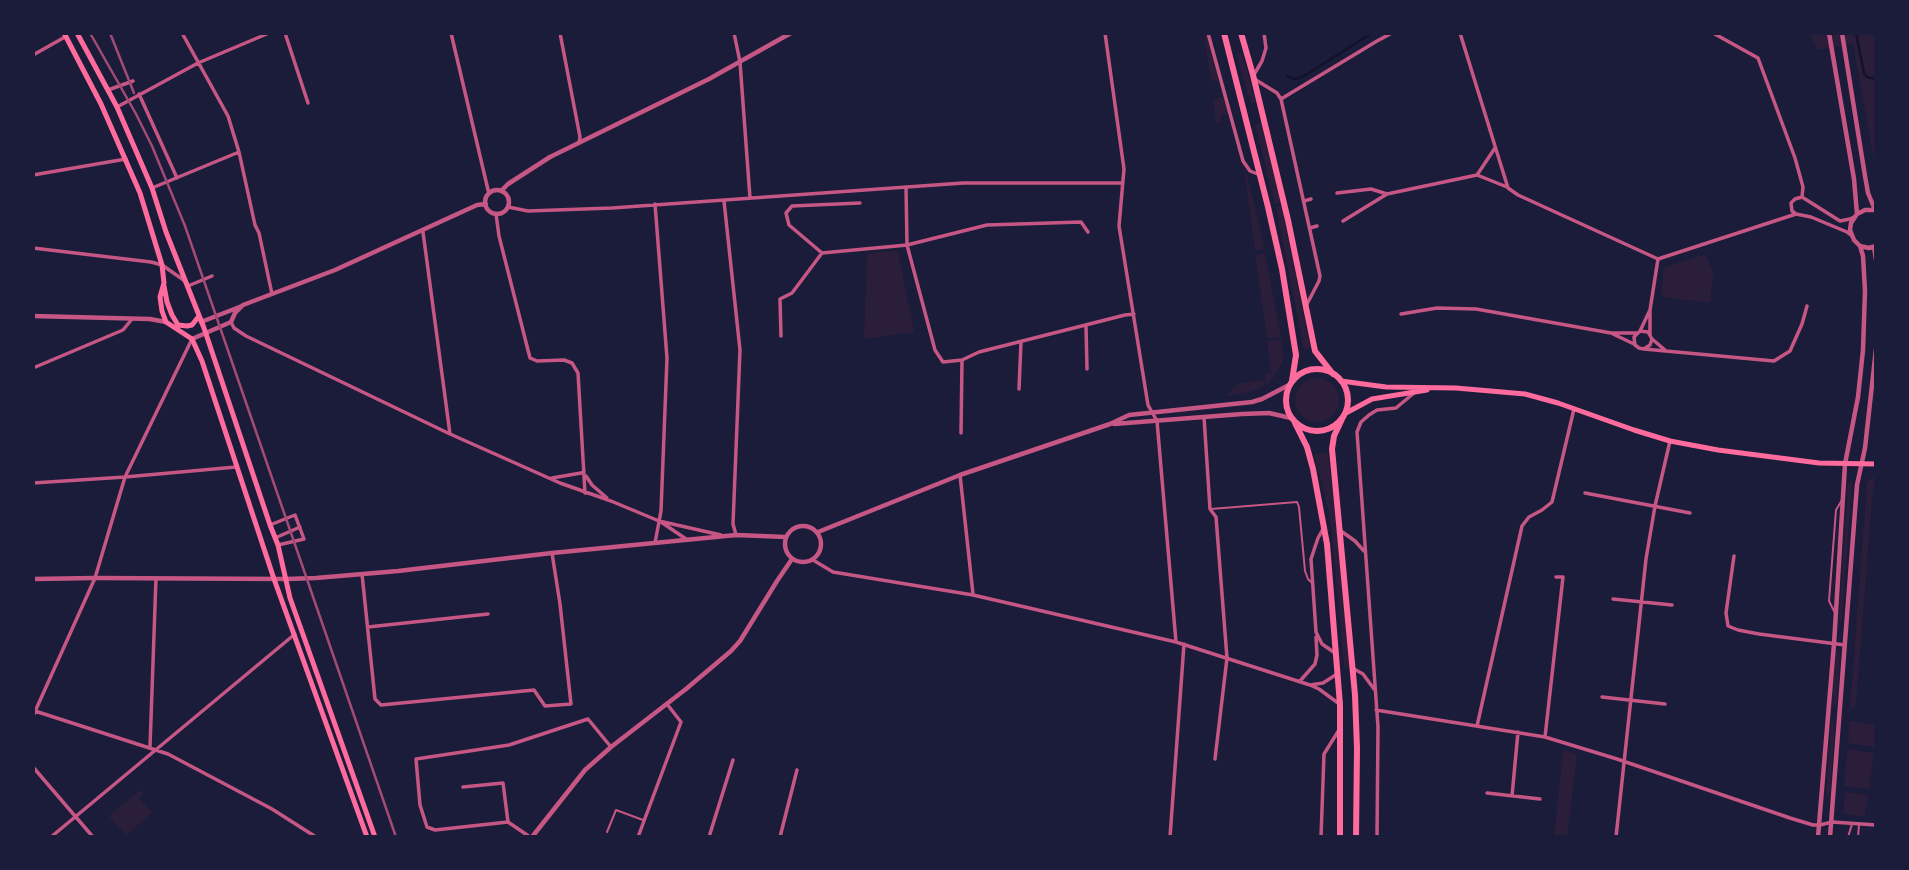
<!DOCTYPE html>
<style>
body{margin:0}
#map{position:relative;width:1909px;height:870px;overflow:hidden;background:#1b1b3a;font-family:Spectral,serif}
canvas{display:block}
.frame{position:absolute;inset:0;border:35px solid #1b1b3a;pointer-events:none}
</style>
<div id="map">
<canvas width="1909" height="870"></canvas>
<div class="frame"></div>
</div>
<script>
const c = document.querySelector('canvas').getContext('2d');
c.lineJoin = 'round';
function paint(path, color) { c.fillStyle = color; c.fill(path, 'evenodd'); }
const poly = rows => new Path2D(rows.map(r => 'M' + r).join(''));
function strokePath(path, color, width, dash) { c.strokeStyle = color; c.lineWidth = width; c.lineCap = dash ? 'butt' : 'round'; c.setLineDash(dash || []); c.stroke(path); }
paint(poly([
 [1204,33,1207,33,1219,80,1211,81],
 [1810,33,1876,33,1876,172,1853,44,1818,50],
 [1242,53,1256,102,1251,104,1236,54],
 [1224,97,1229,114,1221,115,1222,122,1216,122,1213,99],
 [1261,123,1281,203,1275,204,1255,125],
 [1245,169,1257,214,1264,249,1255,250,1244,170],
 [1282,206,1310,348,1304,350,1276,207],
 [898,251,914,332,864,339,867,253],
 [1265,253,1281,337,1267,338,1255,255],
 [1706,254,1713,275,1710,303,1662,297,1663,268],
 [1281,339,1283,352,1282,362,1274,377,1266,385,1265,374,1271,373,1267,341],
 '1295 400a22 22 0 1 1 44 0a22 22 0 1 1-44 0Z',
 [1263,380,1264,386,1253,391,1227,396,1228,393,1232,392,1232,389,1237,387,1237,384],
 [1328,453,1341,569,1349,667,1344,667,1332,535,1328,509,1314,454],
 [1876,477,1876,485,1873,489,1856,703,1855,707,1850,709,1867,483,1871,478],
 [1850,481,1852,483,1842,621,1839,620,1848,482],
 [1838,650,1840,652,1837,704,1835,707,1832,704,1836,652],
 [1833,721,1835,723,1830,795,1826,795,1831,722],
 [1849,721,1876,725,1875,747,1848,743],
 [1847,749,1874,753,1869,789,1844,786],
 [1563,750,1577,754,1567,837,1554,837],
 [140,790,143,794,139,798,152,813,126,835,109,816],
 [1845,792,1868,795,1865,817,1843,814]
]), '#2a1e3b');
strokePath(poly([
 [1856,33,1864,73,1867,77,1876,79],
 [1287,76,1295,79,1304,76,1372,33]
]), '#12122b', 2.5);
strokePath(poly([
 [1211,509,1297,502,1299,507,1305,571,1308,579,1312,583],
 [1835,613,1829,601,1836,510,1842,500],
 [607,832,616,810,643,820],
 [1848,837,1852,824],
 [1858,837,1859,825]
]), '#c65784', 2);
strokePath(poly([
 [182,33,228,116,239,152,255,225,259,233,272,294],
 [285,33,308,103],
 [451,33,489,194],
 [560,33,580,137,579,143],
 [734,33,740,62,750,198],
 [1105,33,1124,169,1119,226,1148,405,1157,421,1176,642],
 [1208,33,1243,161,1250,171,1260,175],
 [1460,33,1508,188,1518,195,1658,259,1796,214],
 [1713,33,1758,58,1795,158,1803,187,1802,197],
 [33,55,65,37],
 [1255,73,1262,61,1266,48,1264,33],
 [1256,80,1277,93,1281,99,1320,276,1319,281,1307,304],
 [108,90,133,81],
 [139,94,177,178],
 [1281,99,1377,41,1392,33],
 [117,107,198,63,269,33],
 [33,175,126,159],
 [1477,175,1495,148],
 [906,187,907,245,935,350,943,362,962,360,979,352,1125,315,1134,314],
 [152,188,239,152],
 [1337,193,1371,189,1387,194],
 [1802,197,1840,221,1850,219,1854,217],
 [724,201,740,350,733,524,736,535],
 [1304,201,1311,199],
 [655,204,667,358,661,511,655,543],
 [508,207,528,211,612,208,963,183,1122,183],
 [496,214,499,236,530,358,537,361,564,360,572,363,578,373,585,493],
 [1796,214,1811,217,1847,232,1852,236],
 [1796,214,1792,211,1791,203,1795,199,1802,197],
 [1343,221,1387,194,1477,175,1507,187],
 [1310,228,1317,226],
 [423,232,450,434],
 [33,248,151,262,162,265,185,281],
 [822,253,789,225,786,213,792,206,860,203],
 [188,286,212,276],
 [1401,314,1437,308,1476,309,1611,333,1638,333],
 [231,322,234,328,246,336,450,434,560,483,611,501,659,521,721,535],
 [1086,326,1087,369],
 [1640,331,1648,332,1652,339,1650,345,1644,349,1639,348,1635,345,1634,337,1640,331,1650,310],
 [1613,334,1634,344],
 [1650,335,1650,310,1658,259],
 [781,336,780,299,792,293,822,253,907,245,987,225,1081,222,1088,232],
 [1652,339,1665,350],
 [1644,349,1774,361,1790,351,1802,324,1807,306],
 [33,368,123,330,132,319],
 [1019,389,1021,342],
 [1204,417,1210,509,1216,517,1227,658,1215,759],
 [961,433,962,360],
 [960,475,973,594],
 [586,476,592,485,607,498],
 [552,478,581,473,584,471],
 [33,483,125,477,236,467],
 [1585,493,1690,513],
 [661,522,686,539],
 [270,525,295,515,304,539,278,545],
 [1323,529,1318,538,1311,559,1316,632,1322,644,1335,653],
 [1341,531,1355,541,1364,551],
 [275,538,300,527],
 [1734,556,1726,613,1728,626,1738,630,1759,634,1845,645],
 [813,560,833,572,973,595,1176,642,1310,685],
 [362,574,375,699,381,705,534,690,545,706,571,704,560,604,552,553],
 [1613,599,1672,605],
 [368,627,488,614],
 [1354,669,1363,674,1374,689],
 [1337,674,1323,683,1310,685,1319,689,1338,703],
 [1300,681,1315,664,1317,655,1316,637],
 [1602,697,1665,704],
 [1376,710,1545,737,1617,759,1790,818,1813,825,1820,825,1832,822,1876,825],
 [35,711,168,754,272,809,316,837],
 [33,716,95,578,125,477,192,339],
 [1477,726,1522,526,1529,517,1542,510,1552,502,1574,409],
 [1545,737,1563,577,1556,577],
 [150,747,156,578],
 [33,767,93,837],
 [463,787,503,783,508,822],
 [1487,793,1540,799],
 [1512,796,1518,732],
 [51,837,295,634],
 [530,837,508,822,435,830,427,827,420,805,416,759,509,745,588,719,611,747],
 [638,837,681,722,667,704],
 [709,837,733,760],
 [780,837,797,770],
 [1170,837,1184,644],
 [1321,837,1324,754,1339,730],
 [1377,837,1378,727,1357,432,1361,422,1369,415,1377,410,1396,408,1414,393],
 [1616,837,1646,559,1655,506,1670,441]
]), '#c65784', 3.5);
strokePath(poly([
 [1829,33,1854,179,1857,214],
 [1842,33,1865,176,1868,193,1875,210],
 '485 202a12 12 0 1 1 24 0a12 12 0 1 1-24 0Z',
 [501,191,508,184,550,157,709,79,791,33],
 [1875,210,1865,210,1857,214,1851,223,1850,230,1854,240,1860,246,1869,248,1876,246],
 [1874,247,1876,260],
 [33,316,150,319,166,322],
 [201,322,242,306],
 [192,339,231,322,235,313,243,305,335,270,477,205,486,204],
 [1114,424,1242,414,1269,413,1291,418],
 '785 544a18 18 0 1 1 36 0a18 18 0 1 1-36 0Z',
 [818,532,960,475,1110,424,1129,415,1252,402,1262,399,1289,385],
 [33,579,95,578,286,579,316,578,398,571,552,553,736,535,786,537],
 [532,837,585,770,611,747,686,689,731,651,740,641,777,581,792,559],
 [1818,837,1834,644,1845,464,1858,397,1863,350,1865,291,1863,256,1860,246],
 [1830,837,1857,485,1865,448,1876,349]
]), '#c65784', 4.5);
strokePath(poly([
 [64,33,101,104,140,193,162,265,164,283,160,297,162,311,166,322,192,339,202,361,274,579,367,837],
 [77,33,117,107,152,188,166,232,204,328,270,525,278,545,290,598,375,837],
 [164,286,167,302,172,315,178,325,187,326,192,325,199,316],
 [1341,381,1386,387,1456,388,1525,394,1558,403,1634,430,1670,441,1718,450,1819,463,1876,464],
 [1346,413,1372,399,1427,390]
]), '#ff6b9d', 5);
strokePath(poly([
 [1224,33,1268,207,1282,269,1296,355,1292,381],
 [1241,33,1253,75,1288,220,1315,351,1333,374],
 '1286 400a31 31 0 1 1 62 0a31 31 0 1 1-62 0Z',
 [1342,419,1334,436,1332,449,1355,695,1357,748,1356,837],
 [1295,423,1307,447,1313,469,1327,544,1340,705,1340,837]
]), '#ff6b9d', 6);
strokePath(poly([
 [90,33,136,114,152,146,185,226,396,837],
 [110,33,134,93]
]), '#a44b75', 2.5);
</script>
